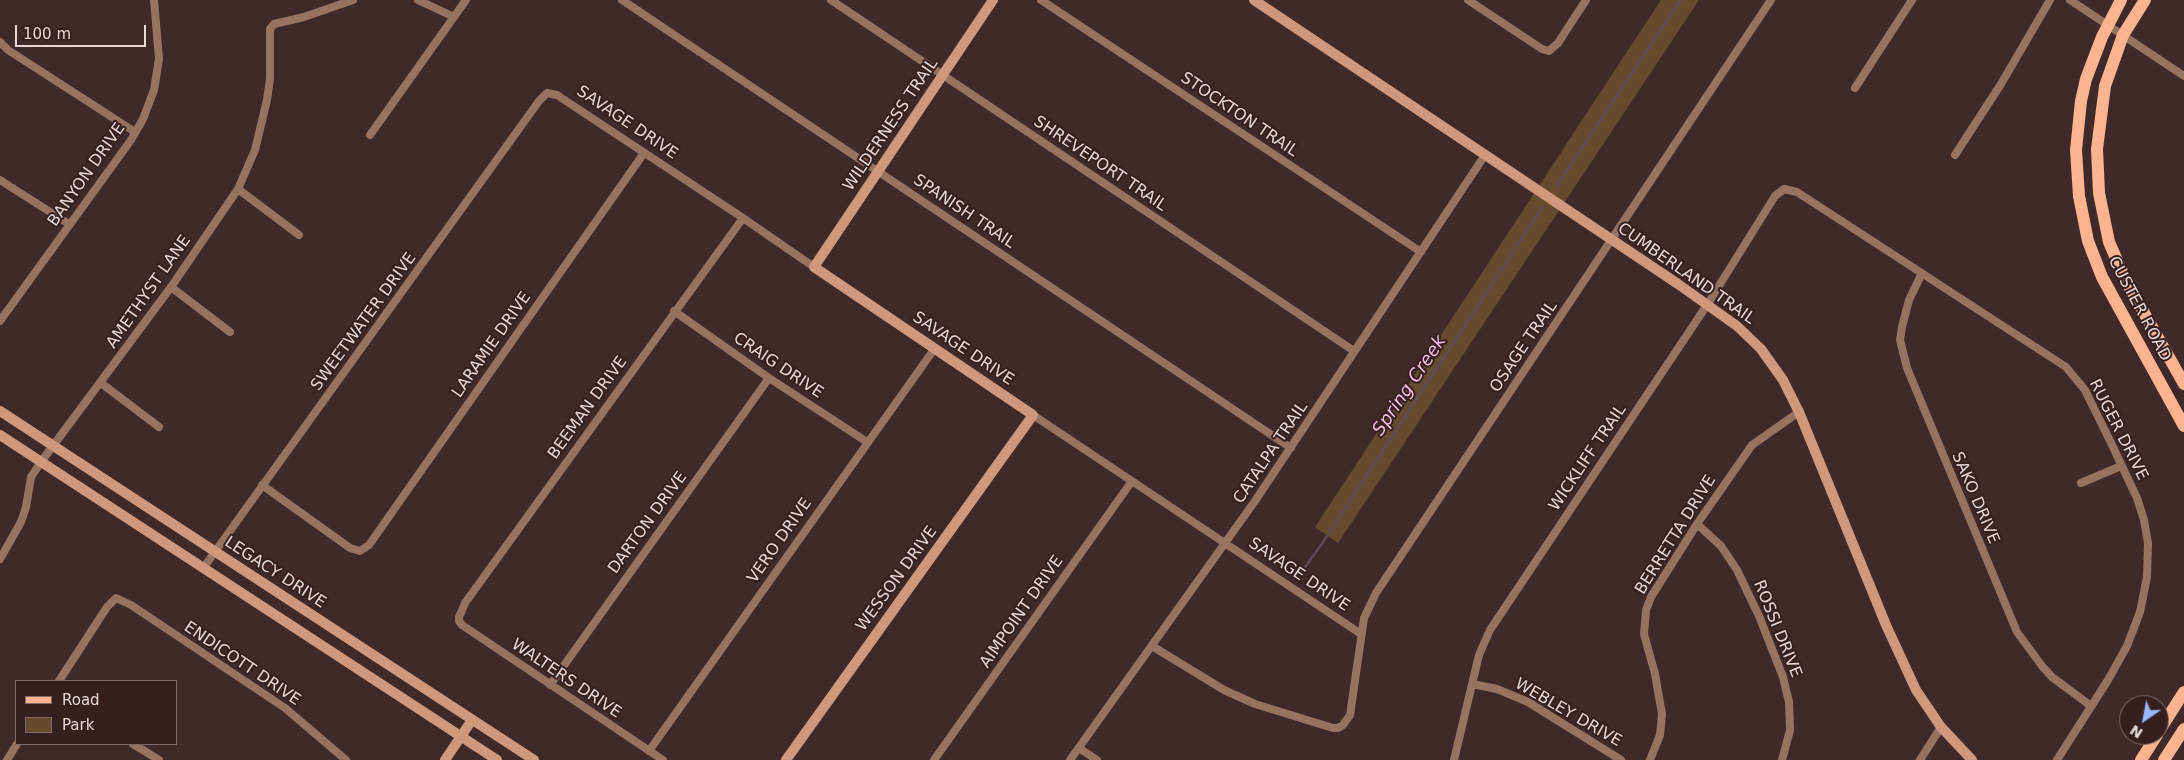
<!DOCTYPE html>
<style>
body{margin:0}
#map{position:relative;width:2184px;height:760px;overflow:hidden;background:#402a29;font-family:"DejaVu Sans",sans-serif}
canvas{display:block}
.legend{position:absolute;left:15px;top:680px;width:162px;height:65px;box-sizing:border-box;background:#35201f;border:1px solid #7c6968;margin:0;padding:6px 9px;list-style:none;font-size:15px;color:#e6d7d6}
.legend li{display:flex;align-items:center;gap:10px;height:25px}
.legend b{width:25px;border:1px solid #7c6968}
.north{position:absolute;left:2119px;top:695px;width:50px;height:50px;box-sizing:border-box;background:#35201f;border:1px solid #7c6968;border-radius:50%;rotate:213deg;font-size:14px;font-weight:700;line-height:20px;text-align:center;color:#e6d7d6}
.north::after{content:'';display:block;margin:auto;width:18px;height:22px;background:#97b6fd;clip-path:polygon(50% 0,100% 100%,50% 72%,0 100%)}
.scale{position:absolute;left:15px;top:25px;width:131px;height:22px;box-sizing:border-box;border:2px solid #e6d7d6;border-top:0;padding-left:6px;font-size:15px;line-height:18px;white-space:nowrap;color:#e6d7d6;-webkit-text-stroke:4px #35201f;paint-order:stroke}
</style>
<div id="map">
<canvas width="2184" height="760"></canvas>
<ul class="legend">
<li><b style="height:6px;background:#fcb390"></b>Road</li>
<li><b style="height:14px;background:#644b2e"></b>Park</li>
</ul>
<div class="north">N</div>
<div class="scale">100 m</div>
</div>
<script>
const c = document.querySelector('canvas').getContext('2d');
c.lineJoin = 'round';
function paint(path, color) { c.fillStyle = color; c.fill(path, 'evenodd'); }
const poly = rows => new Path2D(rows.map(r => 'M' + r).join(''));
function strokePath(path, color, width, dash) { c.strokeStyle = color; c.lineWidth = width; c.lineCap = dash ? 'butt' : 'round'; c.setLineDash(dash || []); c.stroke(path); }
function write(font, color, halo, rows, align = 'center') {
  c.font = font + ' "DejaVu Sans",sans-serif'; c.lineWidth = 4; c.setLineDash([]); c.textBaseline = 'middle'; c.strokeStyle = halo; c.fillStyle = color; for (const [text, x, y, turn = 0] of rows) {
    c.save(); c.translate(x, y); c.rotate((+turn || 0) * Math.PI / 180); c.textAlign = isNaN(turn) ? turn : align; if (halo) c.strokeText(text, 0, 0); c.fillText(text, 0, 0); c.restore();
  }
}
paint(poly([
 [1661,0,1699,0,1338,543,1315,527]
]), '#644b2e');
strokePath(poly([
 [1557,186,1681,0],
 [1298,577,1321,545,1542,208]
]), '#604a58', 2.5);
strokePath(poly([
 [418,0,454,17],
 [622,0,1291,448],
 [831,0,1354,351],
 [1041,0,1421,252],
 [1468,0,1542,49,1549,51,1558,43,1586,0],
 [2070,0,2184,76],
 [0,42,8,50,135,132],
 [1855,88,1912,0],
 [370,135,466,0],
 [1955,155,2001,84,2050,0],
 [0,180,69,224],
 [238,189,299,235],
 [1922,273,1909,300,1902,327,1900,340,1907,368,2017,632,2042,666,2052,677,2091,706],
 [171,287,230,332],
 [674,311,769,378,867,442],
 [0,321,131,140,143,119,154,90,159,59,154,0],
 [101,383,159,427],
 [1033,415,1361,634],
 [2081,483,2121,466],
 [262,485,350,548,360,551,369,545,644,153],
 [1697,524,1721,546,1737,570,1759,616,1783,677,1789,702,1790,730,1782,760],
 [0,559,21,522,26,507,31,477,41,462,171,287,238,189,255,150,267,100,270,78,270,29,274,24,304,17,353,0],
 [204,567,539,101,547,93,557,95,743,218,814,267],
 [1152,646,1224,690,1255,704,1333,728,1338,728,1343,725,1350,715,1364,618,1376,593,1771,0],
 [59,681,107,607,116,598,131,605,285,708,346,760],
 [1472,684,1497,689,1528,702,1621,760],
 [550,685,769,378],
 [133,744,159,760],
 [1079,748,1097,760],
 [649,751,935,348],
 [7,760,17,744],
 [663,760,462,625,459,621,459,617,465,603,743,218],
 [934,760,1132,481],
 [1070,760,1255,501,1485,155],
 [1454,760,1479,655,1490,630,1707,305,1775,196,1784,189,1797,192,2066,367,2085,390,2112,445,2137,498,2144,520,2148,543,2147,577,2140,612,2127,646,2108,680,2057,760],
 [1650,760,1660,735,1662,714,1655,674,1644,634,1646,610,1651,597,1697,524,1752,445,1799,412],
 [1920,760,1941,727]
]), '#967261', 8);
strokePath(poly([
 [1254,0,1678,284,1737,326,1761,349,1783,380,1799,412,1886,625,1916,690,1941,727,1972,760],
 [0,411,534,760],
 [0,435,497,760],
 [445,760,472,720],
 [786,760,1033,415,814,267,993,0]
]), '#cf977c', 10);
strokePath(poly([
 [2121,0,2102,37,2086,79,2081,101,2076,150,2079,196,2088,241,2102,277,2184,426],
 [2145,0,2123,35,2105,86,2097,149,2099,193,2109,242,2126,281,2184,384],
 [2159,731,2184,692],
 [2141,760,2157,735],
 [2164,760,2184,729]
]), '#fcb390', 12);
write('16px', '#e6d7d6', '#35201f', [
 ["STOCKTON TRAIL",1239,115,34],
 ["SAVAGE DRIVE",627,123,34],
 ["WILDERNESS TRAIL",891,125,-56],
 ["SHREVEPORT TRAIL",1100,164,34],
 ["BANYON DRIVE",87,175,-55],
 ["SPANISH TRAIL",964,212,34],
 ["CUMBERLAND TRAIL",1686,274,35],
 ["AMETHYST LANE",149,292,-55],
 ["CUSTER ROAD",2139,309,62],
 ["SWEETWATER DRIVE",364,322,-54],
 ["LARAMIE DRIVE",492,345,-55],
 ["OSAGE TRAIL",1524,347,-56],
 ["SAVAGE DRIVE",963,349,34],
 ["CRAIG DRIVE",778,366,34],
 ["BEEMAN DRIVE",588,408,-54],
 ["RUGER DRIVE",2118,430,63],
 ["CATALPA TRAIL",1271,453,-56],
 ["WICKLIFF TRAIL",1588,458,-56],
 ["SAKO DRIVE",1975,498,67],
 ["DARTON DRIVE",648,523,-54],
 ["BERRETTA DRIVE",1676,535,-58],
 ["VERO DRIVE",780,541,-55],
 ["LEGACY DRIVE",275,573,33],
 ["SAVAGE DRIVE",1299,575,34],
 ["WESSON DRIVE",897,579,-54],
 ["AIMPOINT DRIVE",1022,612,-55],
 ["ROSSI DRIVE",1777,629,68],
 ["ENDICOTT DRIVE",242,664,34],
 ["WALTERS DRIVE",566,679,34],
 ["WEBLEY DRIVE",1568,713,30]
]);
write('italic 18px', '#f7bee8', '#35201f', [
 ["Spring Creek",1410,386,-56]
]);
</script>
